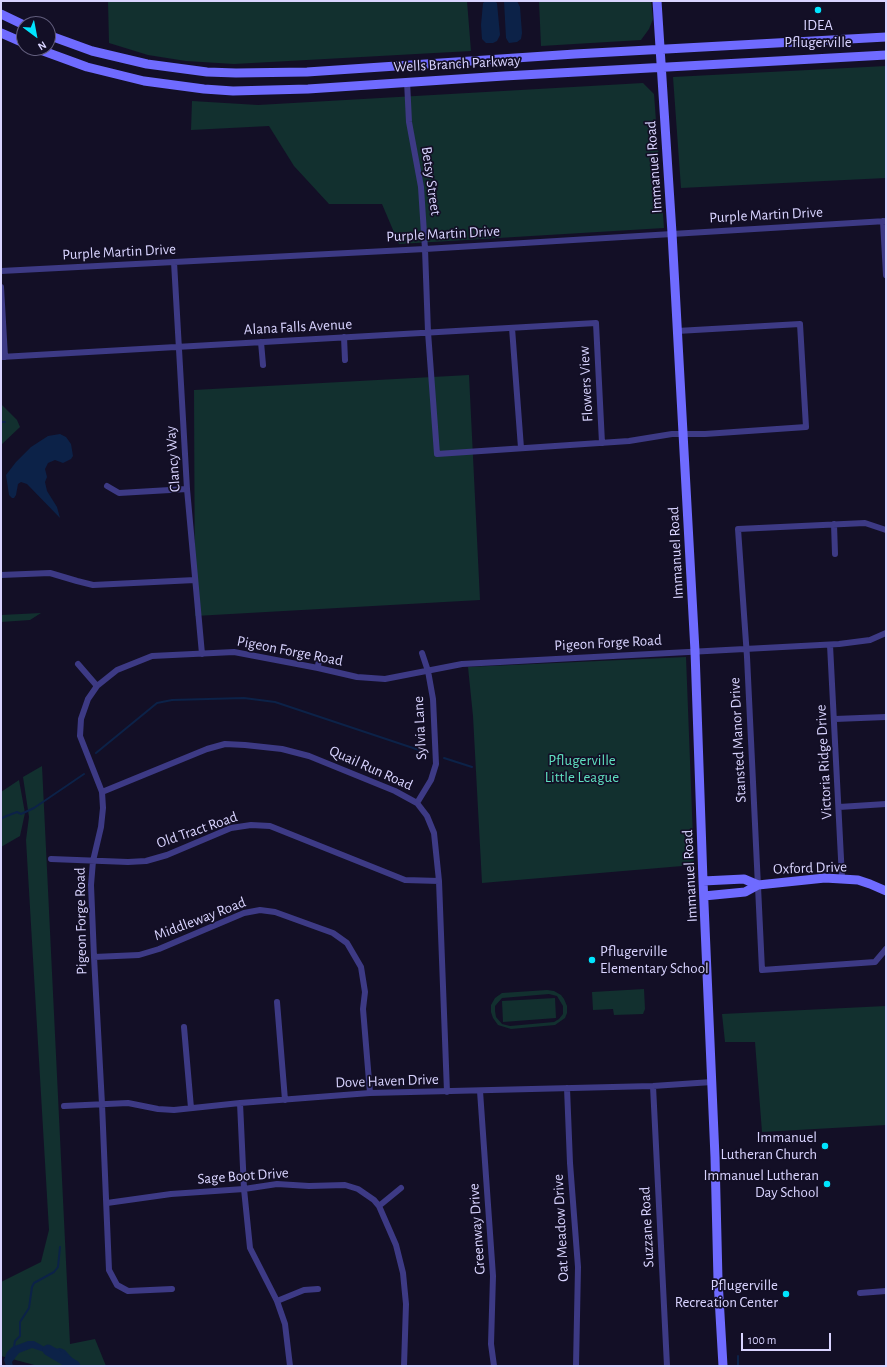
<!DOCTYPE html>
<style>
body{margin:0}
#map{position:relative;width:887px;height:1367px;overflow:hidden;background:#130f26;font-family:"Alegreya Sans",sans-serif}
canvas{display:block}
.frame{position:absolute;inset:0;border:2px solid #d9d4ff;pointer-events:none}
.north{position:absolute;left:16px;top:16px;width:40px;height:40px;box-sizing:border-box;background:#130f26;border:1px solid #625e7d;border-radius:50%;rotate:148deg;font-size:11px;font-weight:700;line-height:16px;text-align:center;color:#d9d4ff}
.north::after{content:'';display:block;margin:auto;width:14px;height:18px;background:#00e5ff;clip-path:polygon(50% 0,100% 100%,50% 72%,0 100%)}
.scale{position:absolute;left:741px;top:1333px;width:90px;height:18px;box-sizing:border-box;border:2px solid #d9d4ff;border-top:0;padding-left:5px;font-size:12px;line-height:14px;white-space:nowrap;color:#d9d4ff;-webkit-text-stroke:3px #130f26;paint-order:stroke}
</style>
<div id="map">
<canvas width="887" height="1367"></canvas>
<div class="frame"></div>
<div class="north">N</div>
<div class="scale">100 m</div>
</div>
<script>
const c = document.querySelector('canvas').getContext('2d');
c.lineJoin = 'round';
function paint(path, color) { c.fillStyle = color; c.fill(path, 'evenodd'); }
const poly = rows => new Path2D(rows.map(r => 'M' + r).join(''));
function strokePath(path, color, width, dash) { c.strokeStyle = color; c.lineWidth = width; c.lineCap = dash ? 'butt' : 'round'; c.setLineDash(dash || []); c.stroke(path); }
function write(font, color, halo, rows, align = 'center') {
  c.font = font + ' "Alegreya Sans",sans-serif'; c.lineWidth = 3.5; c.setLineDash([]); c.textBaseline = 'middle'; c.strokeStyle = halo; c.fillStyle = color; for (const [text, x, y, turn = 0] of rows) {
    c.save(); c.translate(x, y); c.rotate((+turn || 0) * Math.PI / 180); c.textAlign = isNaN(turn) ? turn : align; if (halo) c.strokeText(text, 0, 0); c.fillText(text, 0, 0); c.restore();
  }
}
paint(poly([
 [108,1,467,1,471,51,234,64,186,61,148,55,109,43],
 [539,1,651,1,653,19,649,29,641,40,541,46],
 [886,66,886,178,681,188,673,77],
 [643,83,654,94,664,228,399,244,382,204,329,204,294,166,269,126,191,130,192,101,258,105],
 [469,375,480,600,195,616,194,390],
 [1,404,17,420,20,427,1,445],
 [41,613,30,620,1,622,1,615],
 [686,657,694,865,482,883,473,716,468,667],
 [42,766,70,1344,95,1339,106,1366,38,1366,1,1356,1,1282,41,1262,49,1230,26,840,29,817,23,777],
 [19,780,25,813,20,836,1,847,1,792],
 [644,989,645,1009,643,1014,614,1015,613,1009,593,1010,592,992],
 [547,990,554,991,561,995,564,999,567,1006,567,1013,565,1018,555,1025,511,1029,498,1025,493,1018,491,1012,491,1005,495,998,502,993],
 [549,994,557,996,563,1006,563,1014,559,1019,554,1022,510,1026,502,1024,496,1017,495,1011,495,1006,502,998],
 [555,998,556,1018,503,1022,502,1001],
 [886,1006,886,1125,762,1132,755,1042,725,1042,722,1014]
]), '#12302f');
paint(poly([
 [486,1,494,1,497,3,500,35,497,41,493,43,486,43,482,39,481,25,483,3],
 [504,1,517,1,520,7,522,33,521,39,517,42,509,43,506,38],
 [60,434,66,437,71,444,73,456,71,459,63,463,55,460,48,463,45,469,47,477,45,482,47,491,57,507,60,518,27,484,21,482,18,484,16,495,14,498,12,498,9,495,6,475,16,462,31,447,48,436],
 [28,1341,34,1341,50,1350,60,1348,65,1350,79,1366,69,1366,65,1359,32,1348,19,1353,12,1362,13,1366,6,1366,4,1360,7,1352,12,1347]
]), '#0c2248');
strokePath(poly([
 [1,422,5,422],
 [96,753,157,703,172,700,244,698,275,702,428,753],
 [444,758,472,767],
 [1,819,4,817,17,812,21,814,34,808,84,774],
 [14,1347,15,1341,20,1336,20,1322,29,1308,32,1287,34,1283,54,1272,58,1267,60,1247],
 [738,1356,738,1366]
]), '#0c2248', 2);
strokePath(poly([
 [48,1350,75,1366]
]), '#0c2248', 11);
strokePath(poly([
 [407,81,409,122,421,187,425,249,428,332,437,454,629,441,672,434,705,434,806,427,800,324,677,331],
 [883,221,886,275],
 [174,262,187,489,202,654],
 [1,271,425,249,886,221],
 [1,287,5,357],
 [512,328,521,448],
 [344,337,345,360],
 [261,342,263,365],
 [1,357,596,323,602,443],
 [107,486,119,493,187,489],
 [834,524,835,554],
 [886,530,865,523,738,529,747,657,762,970,875,962,886,949],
 [1,575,50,573,77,581,93,585,195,580],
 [830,645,842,878],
 [78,664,97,686],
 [318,668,319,656],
 [835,719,886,717],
 [102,792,207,749,225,744,245,745,282,749,309,756,395,791,417,803,427,816,434,833,439,881,447,1092],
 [417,803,431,780,436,764,433,699,428,671,422,653],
 [839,807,886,804],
 [51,859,128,862,146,861,167,855,231,828,251,825,270,826,405,880,439,881],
 [94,957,139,955,159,949,244,913,260,910,275,912,333,933,347,943,361,967,365,992,363,1009,370,1093],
 [277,1002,285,1100],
 [184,1027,191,1108],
 [653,1086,667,1366],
 [567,1088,570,1163,578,1267,576,1366],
 [480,1091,493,1276,491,1344,494,1366],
 [240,1103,244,1189,250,1248,277,1301,285,1324,290,1366],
 [64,1106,128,1103,158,1109,174,1110,240,1103,370,1093,653,1086,712,1082],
 [107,1203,171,1194,244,1189,277,1184,309,1186,345,1185,358,1189,374,1200,379,1206,396,1245,403,1273,406,1304,404,1366],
 [379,1206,401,1188],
 [172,1289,128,1291,117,1285,109,1270,102,1104,94,957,91,885,93,861,101,827,103,808,102,792,80,736,81,719,88,699,97,686,117,670,152,656,234,652,318,668,357,677,385,679,462,664,839,644,870,640,886,633],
 [860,1293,886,1291],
 [277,1301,304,1290,318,1289]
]), '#3d3a85', 6);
strokePath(poly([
 [657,1,672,233,695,651,703,881,715,1157,718,1280,723,1366],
 [1,14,24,25],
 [1,33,24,43],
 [48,35,92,51,147,64,207,72,236,73,307,72,575,54,886,37],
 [35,48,87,67,144,81,204,89,233,91,308,89,504,76,886,55],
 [703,881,744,879,758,885],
 [704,896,745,892,758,885,825,878,858,880,870,884,886,891]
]), '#6f6bff', 9);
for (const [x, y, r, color] of [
 [818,10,4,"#00e5ff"],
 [592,960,4,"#00e5ff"],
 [825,1146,4,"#00e5ff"],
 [827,1184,4,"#00e5ff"],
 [786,1294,4,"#00e5ff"]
]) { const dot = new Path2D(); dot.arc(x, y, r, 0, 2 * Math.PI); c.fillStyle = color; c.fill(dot); strokePath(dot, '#130f26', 1.5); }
write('15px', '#d9d4ff', '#130f26', [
 ["IDEA",818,25,"center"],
 ["Pflugerville",818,42,"center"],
 ["Pflugerville",600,951,"left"],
 ["Elementary School",600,968,"left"],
 ["Immanuel",817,1137],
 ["Lutheran Church",817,1154],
 ["Immanuel Lutheran",819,1175],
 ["Day School",819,1192],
 ["Pflugerville",778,1285],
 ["Recreation Center",778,1302]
], 'right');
write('15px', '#d9d4ff', '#130f26', [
 ["Wells Branch Parkway",457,64,-3],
 ["Immanuel Road",654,167,-94],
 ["Betsy Street",431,181,82],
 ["Purple Martin Drive",766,215,-3],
 ["Purple Martin Drive",443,234,-3],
 ["Purple Martin Drive",119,252,-3],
 ["Alana Falls Avenue",298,327,-3],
 ["Flowers View",586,384,-93],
 ["Clancy Way",173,459,-94],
 ["Immanuel Road",676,553,-93],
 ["Pigeon Forge Road",608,643,-3],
 ["Pigeon Forge Road",290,651,11],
 ["Sylvia Lane",420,728,-93],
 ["Stansted Manor Drive",738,740,-93],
 ["Victoria Ridge Drive",824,762,-93],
 ["Quail Run Road",371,768,24],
 ["Old Tract Road",197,830,-19],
 ["Oxford Drive",810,868,-2],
 ["Immanuel Road",690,876,-93],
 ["Middleway Road",200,919,-21],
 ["Pigeon Forge Road",81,921,-91],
 ["Dove Haven Drive",387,1081,-2],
 ["Sage Boot Drive",243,1176,-4],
 ["Suzzane Road",647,1227,-93],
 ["Oat Meadow Drive",561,1228,-93],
 ["Greenway Drive",477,1229,-94]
]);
write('15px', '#5fe0c0', '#130f26', [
 ["Pflugerville",582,760],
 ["Little League",582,777]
]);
</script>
